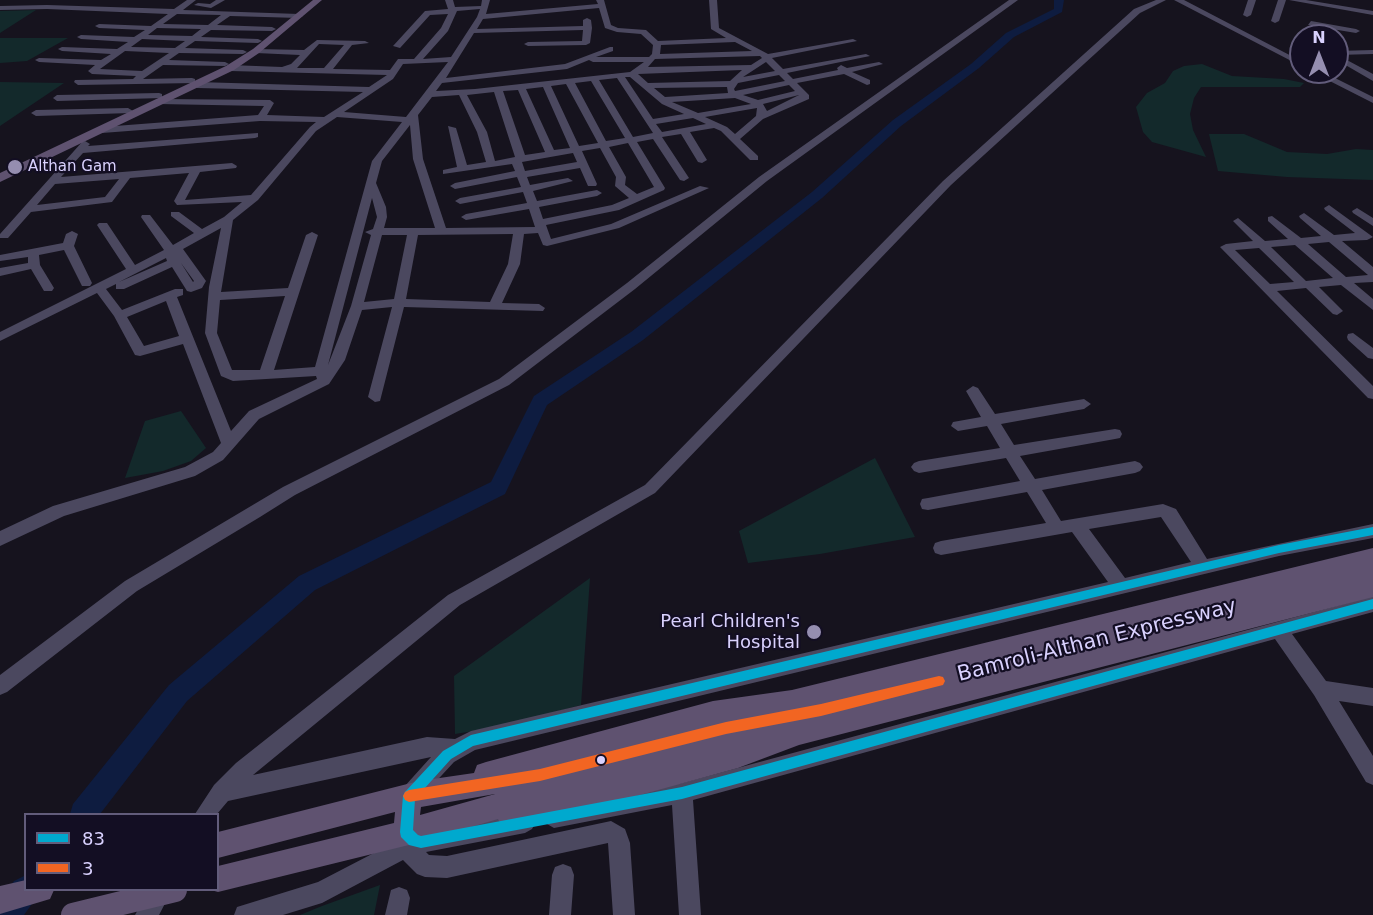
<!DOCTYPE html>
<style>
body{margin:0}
#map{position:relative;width:1373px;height:915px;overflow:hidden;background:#16131e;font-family:"DejaVu Sans",sans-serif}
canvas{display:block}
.legend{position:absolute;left:24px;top:813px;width:195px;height:78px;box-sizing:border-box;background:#130e23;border:2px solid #625c7b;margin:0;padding:8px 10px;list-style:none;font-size:18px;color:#d9d1fe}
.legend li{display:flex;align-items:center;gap:12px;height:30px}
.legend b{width:30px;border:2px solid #625c7b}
.north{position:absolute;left:1289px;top:24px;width:60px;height:60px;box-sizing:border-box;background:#130e23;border:2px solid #625c7b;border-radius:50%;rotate:0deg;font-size:16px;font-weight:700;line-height:24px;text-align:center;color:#d9d1fe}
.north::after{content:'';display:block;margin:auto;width:21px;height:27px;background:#958eb0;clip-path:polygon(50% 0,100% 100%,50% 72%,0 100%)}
</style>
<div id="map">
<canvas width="1373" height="915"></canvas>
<ul class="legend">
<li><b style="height:8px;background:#00a9ce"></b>83</li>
<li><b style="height:8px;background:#f26522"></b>3</li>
</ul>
<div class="north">N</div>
</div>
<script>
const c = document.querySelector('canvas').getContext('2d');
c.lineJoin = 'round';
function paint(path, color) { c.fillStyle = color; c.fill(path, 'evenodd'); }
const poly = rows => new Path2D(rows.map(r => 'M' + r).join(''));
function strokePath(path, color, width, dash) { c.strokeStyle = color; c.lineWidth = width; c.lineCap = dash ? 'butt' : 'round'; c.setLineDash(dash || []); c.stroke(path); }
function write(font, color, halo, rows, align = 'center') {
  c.font = font + ' "DejaVu Sans",sans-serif'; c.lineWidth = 4.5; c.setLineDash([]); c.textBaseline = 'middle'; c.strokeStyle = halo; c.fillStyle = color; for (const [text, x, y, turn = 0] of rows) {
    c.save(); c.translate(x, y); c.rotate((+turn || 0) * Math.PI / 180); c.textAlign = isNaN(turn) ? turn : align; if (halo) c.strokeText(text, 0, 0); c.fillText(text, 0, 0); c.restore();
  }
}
paint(poly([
 [36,10,0,33,0,11],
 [0,38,68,38,27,61,0,63],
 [1202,64,1232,76,1284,79,1304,83,1300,87,1201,87,1194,98,1190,114,1193,130,1206,157,1152,142,1143,132,1136,107,1147,93,1165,83,1173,71,1184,66],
 [0,82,64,83,0,126],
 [1209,134,1244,134,1287,152,1327,154,1356,149,1373,150,1373,180,1287,177,1218,171],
 [181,411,206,448,191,461,163,471,125,478,145,421],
 [875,458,915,537,820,554,748,563,739,531],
 [590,578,581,705,499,727,455,734,454,676],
 [380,885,374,915,300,915,322,906]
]), '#13292b');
paint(poly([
 [1054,0,1064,0,1062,12,1014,37,979,68,901,126,822,198,643,340,547,405,505,494,315,590,187,701,100,814,70,814,73,804,169,685,299,576,491,482,534,396,631,332,812,192,893,120,971,64,1006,33,1054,9,1054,0],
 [24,876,26,890,38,890,34,901,24,915,0,915,0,898,14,881,24,876]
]), '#0e1c40');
paint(poly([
 [187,0,196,0,183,10,299,14,303,16,299,18,230,16,217,25,272,27,276,29,272,31,211,30,201,37,258,39,262,41,258,43,195,41,185,48,243,50,247,52,243,54,179,53,169,60,225,62,229,64,225,66,163,65,143,79,192,78,195,79,195,83,78,85,74,82,75,80,133,79,136,76,92,74,88,71,95,65,39,62,35,60,39,58,101,60,111,54,62,51,58,49,62,47,117,49,128,42,81,39,77,37,81,35,134,37,145,30,99,28,95,26,99,24,151,26,168,14,47,9,0,10,0,6,47,5,174,9,187,0],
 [177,14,221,15,208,25,163,24,177,14],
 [157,28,201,29,192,36,148,35,157,28],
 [142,39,185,41,175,48,131,47,142,39],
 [125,51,169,53,142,71,100,69,125,51],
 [216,0,225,0,211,8,194,5,198,3,210,4,216,0],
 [445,0,453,0,455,7,481,6,482,0,490,0,486,14,598,4,596,0,604,0,611,25,618,28,646,30,658,41,726,38,711,29,709,0,717,0,719,28,768,54,853,39,857,41,772,58,783,69,866,54,870,56,787,73,793,79,838,70,837,68,841,65,847,68,879,62,883,64,852,72,870,80,870,84,867,85,844,74,797,83,809,95,809,99,763,119,740,139,758,156,758,160,750,160,721,131,714,128,690,132,707,160,702,163,698,162,681,134,662,137,689,178,684,181,680,180,653,139,637,142,665,188,664,190,619,210,546,225,551,239,611,224,700,186,709,188,619,228,547,246,543,245,538,233,524,234,520,264,502,303,539,304,545,308,543,311,404,307,380,401,375,402,368,397,392,307,362,310,345,360,329,384,259,419,223,460,195,476,64,516,0,546,0,531,53,506,185,467,213,452,221,443,183,344,140,356,135,355,114,316,97,293,0,341,0,332,126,269,97,225,99,223,107,223,135,265,164,250,141,217,142,215,150,215,173,245,194,233,171,216,171,212,179,212,202,229,224,217,242,202,177,205,174,201,189,173,130,178,112,202,31,212,8,238,0,238,0,234,82,142,85,141,90,144,88,146,258,133,258,137,255,138,83,153,61,177,232,163,237,166,236,168,200,172,185,200,251,195,310,127,316,122,260,121,102,133,97,130,102,127,258,115,264,106,159,104,159,100,162,99,270,100,274,103,267,115,324,117,363,92,197,88,193,85,197,82,369,87,387,75,230,71,226,68,230,65,282,67,291,64,300,55,256,53,252,51,256,49,304,50,317,40,365,41,369,43,352,45,333,69,390,70,398,59,414,59,441,28,448,14,430,15,400,48,393,46,425,11,448,9,445,0],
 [599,8,605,28,617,32,641,34,653,45,652,54,649,57,596,57,613,51,613,47,610,47,565,64,446,78,474,33,583,30,582,41,528,42,524,44,528,46,586,45,590,43,592,28,591,20,587,18,583,20,583,26,477,29,483,19,599,8],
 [480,9,477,17,451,57,423,59,448,31,457,11,480,9],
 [735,42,752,51,660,54,661,45,735,42],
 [319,44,344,45,324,68,297,68,319,44],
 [760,56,762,58,751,65,648,67,655,59,760,56],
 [589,60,593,62,644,62,630,72,475,89,436,91,442,83,567,69,589,60],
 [448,62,406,117,344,112,393,79,403,64,448,62],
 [766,62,775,71,743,77,766,62],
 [742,70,730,81,648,83,638,74,742,70],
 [779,75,785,81,735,91,734,89,738,83,779,75],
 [625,77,630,77,662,104,684,114,653,119,625,77],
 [617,78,653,133,633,137,599,80,617,78],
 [591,81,625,138,606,141,575,83,591,81],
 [566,84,598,143,579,146,551,86,566,84],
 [789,85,795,91,758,100,743,95,789,85],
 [543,87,570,148,554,150,526,89,543,87],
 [727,87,728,93,665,97,654,88,727,87],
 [518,90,545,152,525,155,503,91,518,90],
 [494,92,515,157,495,161,487,132,467,95,494,92],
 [459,95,477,132,486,162,467,165,456,128,448,126,457,167,443,170,443,174,512,164,515,171,455,183,450,186,455,189,517,177,521,187,460,198,455,201,460,204,523,192,527,203,466,214,461,217,466,220,529,209,535,227,446,228,423,159,418,115,432,97,459,95],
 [799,95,767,111,763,104,799,95],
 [735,98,751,104,698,113,672,102,735,98],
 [757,108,756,116,735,134,727,127,705,117,757,108],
 [337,117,402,122,372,161,315,367,274,370,318,235,312,232,306,235,288,288,221,292,233,220,258,200,316,131,337,117],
 [693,118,706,124,662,132,656,124,693,118],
 [410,125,413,159,435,228,384,228,387,217,386,207,376,183,382,161,410,125],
 [628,143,654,187,637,194,625,185,626,177,609,147,628,143],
 [600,148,616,177,615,186,629,198,612,205,543,219,539,207,597,196,602,193,597,190,537,201,533,191,573,181,568,178,530,185,527,177,580,168,588,186,596,186,597,184,582,151,600,148],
 [573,153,577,162,525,171,522,162,573,153],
 [119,179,105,197,37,205,55,184,119,179],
 [372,198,377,217,373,229,365,232,371,235,351,306,328,365,372,198],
 [221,228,209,287,205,333,221,376,233,381,316,376,317,379,249,411,231,431,177,297,183,295,183,289,175,289,122,310,106,289,116,284,116,289,124,289,172,267,187,291,191,292,202,288,206,281,183,249,221,228],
 [513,234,508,264,490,302,406,299,418,235,513,234],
 [382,235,407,235,394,299,364,302,382,235],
 [166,258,167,261,119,282,166,258],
 [181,263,194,281,193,282,181,263],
 [285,296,260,370,232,370,217,333,220,300,285,296],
 [166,301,179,336,144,346,127,317,166,301],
 [1009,0,1018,0,767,181,635,289,509,385,295,495,260,517,137,591,7,692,0,695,0,675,125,581,283,487,499,379,627,283,759,177,1009,0],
 [1156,0,1166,0,1140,13,951,185,655,493,460,605,253,775,427,737,455,739,471,731,1108,582,1072,532,941,555,935,553,933,548,935,543,941,541,1046,523,1027,492,928,510,922,509,920,504,922,499,928,498,1020,481,1006,458,919,473,914,471,911,467,914,463,919,461,1000,448,987,426,958,431,951,426,953,422,981,417,966,391,973,386,978,388,995,414,1084,399,1091,404,1084,409,1001,424,1014,445,1115,429,1120,430,1122,434,1120,438,1115,439,1020,456,1035,479,1135,461,1140,463,1143,467,1140,471,1135,473,1042,490,1061,521,1163,504,1176,509,1207,559,1373,524,1373,538,1279,556,475,750,454,762,418,801,411,804,404,801,401,794,404,787,431,757,228,801,217,814,195,814,214,785,236,763,448,595,645,485,943,181,1134,9,1156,0],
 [1161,517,1191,562,1125,578,1089,529,1161,517],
 [1174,0,1184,0,1301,61,1301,66,1174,0],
 [1248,0,1256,0,1251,15,1247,17,1243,15,1248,0],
 [1278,0,1286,0,1279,21,1275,23,1271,21,1278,0],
 [1289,0,1306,0,1373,11,1373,15,1289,0],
 [1311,21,1356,29,1360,31,1356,33,1308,25,1311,21],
 [1373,50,1373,54,1337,55,1337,51,1373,50],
 [1345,59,1373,74,1373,81,1342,63,1341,61,1345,59],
 [1312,72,1323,72,1373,97,1373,103,1312,72],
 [159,93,162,94,162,98,57,101,53,98,57,95,159,93],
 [128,108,133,111,131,113,36,116,31,113,36,110,128,108],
 [1329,205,1373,237,1367,240,1342,241,1373,267,1373,282,1354,283,1373,299,1373,310,1341,285,1319,287,1343,311,1337,315,1333,314,1306,288,1277,291,1373,386,1373,399,1368,398,1220,247,1226,244,1253,241,1233,221,1238,218,1265,241,1288,239,1268,221,1268,217,1272,216,1301,238,1321,236,1300,218,1299,216,1304,213,1334,235,1355,233,1325,210,1324,208,1329,205],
 [1329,242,1368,275,1346,277,1308,244,1329,242],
 [1295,245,1333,278,1306,281,1271,247,1295,245],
 [1259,248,1294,282,1270,284,1235,250,1259,248],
 [1357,208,1373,218,1373,226,1353,213,1352,211,1357,208],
 [72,231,78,234,74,246,92,283,90,286,82,286,64,250,39,255,40,265,54,288,52,291,44,291,31,269,0,276,0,268,28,263,28,257,0,261,0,255,63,243,66,234,72,231],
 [1353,333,1373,348,1373,359,1368,358,1348,340,1347,337,1348,334,1353,333],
 [1373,596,1373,612,1292,634,1326,681,1373,688,1373,706,1339,701,1373,756,1373,785,1366,782,1314,695,1275,639,693,800,701,915,679,915,672,805,554,828,547,824,543,817,547,810,554,806,682,783,1373,596],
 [525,811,532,815,536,822,532,829,525,833,426,852,429,855,447,856,611,821,625,829,630,843,635,915,613,915,608,843,447,878,425,877,417,874,403,860,322,903,283,915,234,915,237,907,318,882,397,841,399,840,396,833,399,825,407,822,421,831,525,811],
 [563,864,571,867,574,875,571,915,549,915,552,875,555,867,563,864],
 [399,887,407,890,410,898,407,915,385,915,391,890,399,887],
 [149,890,170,890,171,892,159,915,135,915,149,890]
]), '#4b485f');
paint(poly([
 [313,0,322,0,259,53,234,70,0,182,0,173,226,66,253,49,313,0],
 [1373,548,1373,597,799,745,738,768,549,820,509,827,500,823,498,819,417,843,218,892,211,890,218,890,218,866,394,823,395,812,218,858,218,832,419,781,474,773,477,765,486,762,713,701,792,690,1373,548],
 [495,794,420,815,421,807,495,794],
 [26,880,26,890,54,890,50,899,0,914,0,886,26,880]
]), '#5f5270');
strokePath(poly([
 [73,915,175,890]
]), '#5f5270', 24);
paint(poly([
 [1373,527,1373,535,1279,553,473,746,451,759,415,799,413,830,418,835,421,836,682,787,1373,599,1373,609,682,799,421,848,409,845,401,837,400,832,403,796,405,792,443,751,471,735,1279,545,1373,527]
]), '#00a9ce');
paint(poly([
 [939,676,943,677,945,681,943,685,939,686,821,716,726,734,540,781,409,802,405,800,403,796,405,792,409,790,540,769,726,722,821,704,939,676]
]), '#f26522');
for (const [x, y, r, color] of [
 [15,167,8,"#958eb0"],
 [814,632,8,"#958eb0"],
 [601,760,5,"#d9d1fe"]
]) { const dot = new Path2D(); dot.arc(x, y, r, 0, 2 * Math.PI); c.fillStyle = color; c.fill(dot); strokePath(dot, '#130e23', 2); }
write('15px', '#d9d1fe', '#130e23', [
 ["Althan Gam",28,167]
], 'left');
write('18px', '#d9d1fe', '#130e23', [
 ["Pearl Children's",800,622],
 ["Hospital",800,643]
], 'right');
write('21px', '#d9d1fe', '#130e23', [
 ["Bamroli-Althan Expressway",1097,641,-14]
]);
</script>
